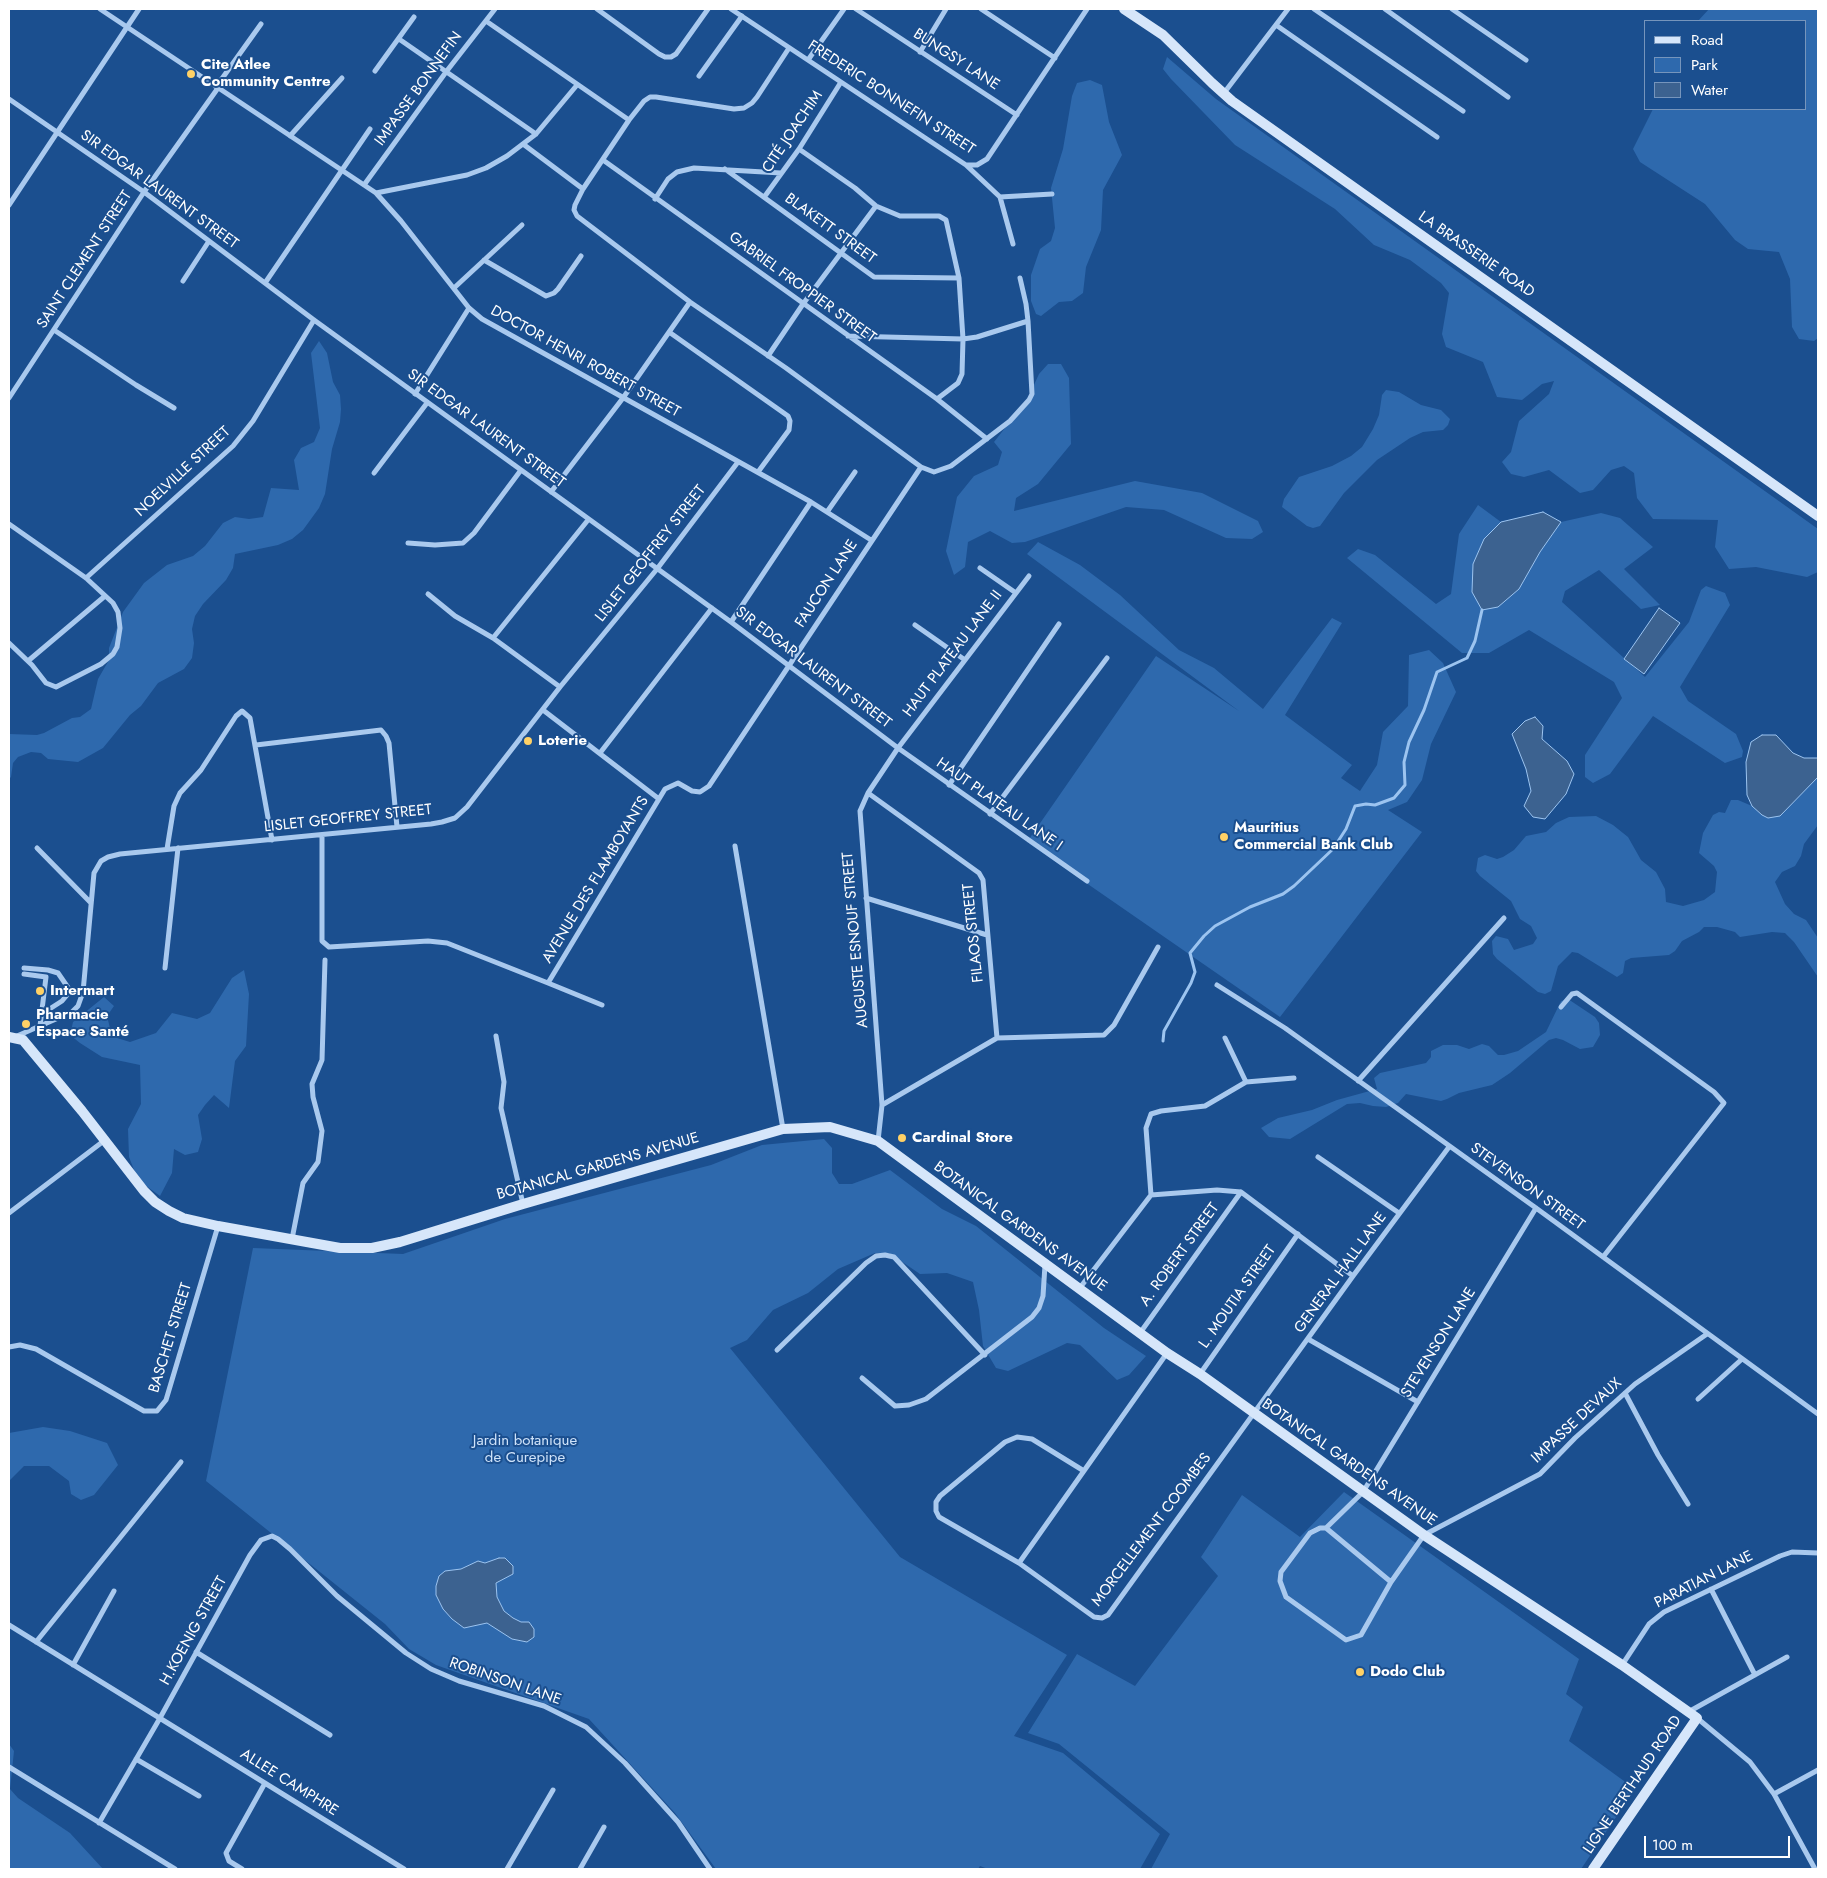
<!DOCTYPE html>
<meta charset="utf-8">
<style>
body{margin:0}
#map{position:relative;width:1827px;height:1878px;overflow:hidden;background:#1b4f8f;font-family:Jost,sans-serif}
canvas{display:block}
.frame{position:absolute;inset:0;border:10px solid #fff;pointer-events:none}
.legend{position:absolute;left:1644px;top:20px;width:162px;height:90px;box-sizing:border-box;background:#1b4f8f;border:1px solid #7695bc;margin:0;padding:6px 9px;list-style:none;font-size:15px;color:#fff}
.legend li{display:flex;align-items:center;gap:10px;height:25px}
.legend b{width:25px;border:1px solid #7695bc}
.scale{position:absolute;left:1644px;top:1836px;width:146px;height:22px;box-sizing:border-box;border:2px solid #fff;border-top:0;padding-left:6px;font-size:15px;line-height:18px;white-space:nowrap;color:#fff;-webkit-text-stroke:4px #1b4f8f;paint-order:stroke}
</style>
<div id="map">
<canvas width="1827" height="1878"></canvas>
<div class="frame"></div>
<ul class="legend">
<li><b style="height:6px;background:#d6e6fa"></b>Road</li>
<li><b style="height:14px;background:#2e69ad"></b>Park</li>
<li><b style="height:14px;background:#3c6290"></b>Water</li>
</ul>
<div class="scale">100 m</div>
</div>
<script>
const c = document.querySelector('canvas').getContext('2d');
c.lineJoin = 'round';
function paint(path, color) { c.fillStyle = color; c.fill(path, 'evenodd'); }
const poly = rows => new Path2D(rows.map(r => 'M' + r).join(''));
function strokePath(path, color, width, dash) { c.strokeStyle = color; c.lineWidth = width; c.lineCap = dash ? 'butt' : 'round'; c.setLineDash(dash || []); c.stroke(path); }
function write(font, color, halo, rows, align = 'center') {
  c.font = font + ' Jost,sans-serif'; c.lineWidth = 4; c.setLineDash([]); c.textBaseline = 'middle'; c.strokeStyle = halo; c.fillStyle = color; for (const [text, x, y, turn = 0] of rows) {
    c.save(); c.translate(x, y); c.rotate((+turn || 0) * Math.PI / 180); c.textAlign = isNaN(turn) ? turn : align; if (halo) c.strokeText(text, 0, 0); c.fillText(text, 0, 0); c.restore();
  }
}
paint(poly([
 [1709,9,1818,9,1818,338,1814,341,1799,339,1792,327,1790,279,1779,252,1748,249,1735,240,1705,204,1640,162,1633,149,1653,109,1806,109,1806,21,1698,21],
 [1167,57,1216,99,1818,529,1818,572,1807,577,1756,567,1729,569,1715,547,1718,520,1653,519,1637,498,1634,473,1624,466,1611,470,1593,490,1580,493,1549,470,1524,477,1511,474,1502,462,1511,452,1519,421,1549,394,1554,381,1542,384,1522,400,1497,397,1483,362,1446,347,1442,334,1449,293,1441,283,1410,260,1374,245,1335,209,1235,145,1171,79,1163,69],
 [1090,80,1102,85,1109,122,1122,155,1103,190,1101,230,1086,267,1083,293,1072,301,1059,302,1041,316,1036,314,1031,301,1031,275,1040,249,1051,241,1055,228,1051,188,1063,149,1072,96,1077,83],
 [319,341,327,353,333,382,340,395,341,409,340,422,332,449,325,494,319,508,303,530,292,539,278,545,235,554,233,568,226,580,203,604,195,616,192,629,194,643,192,658,184,669,158,683,141,706,130,715,103,748,78,762,48,759,41,753,31,752,18,757,13,763,11,777,9,779,9,734,37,735,44,733,72,718,80,717,91,709,98,679,109,660,109,648,123,612,144,583,167,565,193,556,205,546,223,523,235,517,249,519,263,517,271,488,299,490,294,460,301,448,314,442,320,428,311,353],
 [1048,364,1061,364,1069,378,1071,444,1038,484,1016,498,1014,511,1135,481,1202,493,1258,521,1263,532,1252,539,1226,538,1164,510,1126,507,1025,542,1012,543,990,531,968,542,965,567,954,575,946,551,957,497,974,476,998,465,1002,452,994,442,1027,400,1039,374],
 [1386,390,1399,392,1421,405,1441,410,1450,419,1448,425,1443,430,1423,432,1410,438,1377,460,1344,493,1320,526,1313,528,1307,526,1282,507,1284,499,1299,477,1332,466,1351,456,1362,447,1373,429,1379,415,1382,395],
 [1478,505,1501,522,1484,539,1540,552,1561,522,1601,513,1620,518,1653,547,1624,569,1660,605,1641,609,1599,570,1565,591,1562,602,1645,677,1689,622,1701,590,1706,586,1725,593,1730,605,1680,687,1688,701,1736,734,1743,751,1742,757,1725,763,1653,716,1610,774,1593,783,1585,777,1585,755,1622,698,1614,682,1529,630,1489,653,1462,653,1347,558,1358,549,1375,555,1436,604,1451,594,1459,534],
 [1038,542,1080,565,1120,595,1179,650,1214,668,1263,709,1332,618,1342,623,1285,715,1352,765,1341,778,1360,791,1377,765,1383,732,1408,706,1409,655,1429,650,1443,663,1456,692,1431,744,1422,780,1407,802,1388,810,1422,832,1280,1017,1027,842,1156,656,1239,711,1027,554],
 [1818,777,1818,825,1804,844,1801,856,1795,866,1782,872,1775,882,1785,904,1794,914,1806,920,1818,938,1818,977,1794,942,1785,933,1772,932,1740,937,1735,932,1717,927,1704,927,1699,932,1682,941,1675,951,1669,955,1631,958,1625,961,1623,973,1617,977,1578,953,1572,952,1558,966,1551,991,1545,994,1538,992,1497,959,1493,954,1492,941,1496,936,1508,939,1514,950,1533,944,1537,938,1531,926,1520,919,1511,901,1480,876,1476,871,1478,858,1485,855,1497,859,1503,857,1514,850,1526,836,1546,832,1556,823,1569,817,1596,816,1613,825,1628,837,1641,860,1656,872,1665,889,1666,902,1683,906,1704,900,1715,892,1717,872,1714,866,1699,853,1703,833,1713,815,1719,812,1725,813,1731,800,1738,800,1752,806,1762,815,1780,816],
 [244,970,249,994,246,1046,235,1061,229,1108,214,1095,205,1105,198,1115,202,1139,198,1152,185,1155,174,1149,172,1173,160,1196,138,1180,129,1157,128,1129,141,1104,140,1065,102,1057,80,1043,70,1035,73,1022,104,997,114,1006,107,1016,110,1028,117,1038,130,1042,156,1033,172,1013,197,1019,210,1013,232,978],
 [1568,999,1595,1017,1599,1023,1600,1035,1593,1047,1580,1049,1563,1040,1556,1038,1549,1040,1510,1073,1492,1085,1459,1093,1447,1099,1441,1101,1406,1094,1398,1103,1386,1107,1373,1106,1360,1103,1347,1104,1290,1139,1269,1137,1261,1128,1278,1118,1312,1110,1337,1100,1377,1089,1374,1078,1380,1073,1426,1063,1431,1057,1431,1051,1443,1045,1457,1045,1469,1049,1482,1044,1489,1046,1498,1055,1504,1055,1518,1051,1546,1032,1561,1001],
 [824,1139,832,1148,832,1173,839,1184,852,1184,890,1170,942,1209,976,1226,1104,1328,1146,1356,1129,1375,1117,1380,1080,1345,1067,1343,1008,1371,996,1368,983,1346,979,1310,973,1282,947,1273,920,1274,889,1253,875,1253,838,1269,808,1293,773,1310,747,1340,730,1348,900,1557,1067,1655,1014,1736,1063,1753,1160,1834,1140,1869,988,1869,980,1866,978,1869,716,1869,675,1813,589,1719,436,1665,409,1649,385,1624,206,1481,253,1248,403,1254,505,1219,711,1165,762,1145],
 [43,1427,70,1431,107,1443,118,1465,94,1495,81,1500,71,1494,69,1481,49,1466,24,1466,9,1481,9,1433],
 [1344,1492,1579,1659,1566,1694,1583,1707,1569,1741,1635,1789,1581,1869,1151,1869,1170,1834,1059,1744,1028,1733,1077,1654,1135,1686,1218,1576,1201,1557,1242,1495,1300,1537],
 [9,1744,14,1751,10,1789,18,1798,70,1833,103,1869,9,1869]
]), '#2e69ad');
const water = poly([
 [1543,512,1561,522,1540,552,1519,589,1498,607,1482,610,1472,592,1473,564,1484,539,1501,522,1543,512],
 [1659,608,1680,623,1644,674,1624,659,1659,608],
 [1535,717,1543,726,1542,739,1567,761,1574,774,1566,794,1545,819,1533,817,1524,806,1531,791,1526,769,1512,734,1525,721,1535,717],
 [1762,735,1776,735,1793,753,1804,758,1818,758,1818,777,1780,816,1768,818,1762,815,1752,806,1747,795,1746,762,1751,742,1762,735],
 [499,1558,505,1558,513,1566,513,1574,496,1583,497,1597,504,1611,513,1618,521,1622,529,1622,534,1629,534,1637,527,1642,512,1639,487,1623,464,1628,452,1619,443,1609,436,1595,436,1586,439,1576,445,1571,461,1569,478,1561,485,1563,499,1558]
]);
paint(water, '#3c6290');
strokePath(water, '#9cc4f0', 1);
strokePath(poly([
 [1163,1041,1164,1031,1191,983,1195,972,1190,953,1204,936,1215,926,1250,907,1283,894,1294,886,1333,849,1346,829,1355,806,1366,804,1375,805,1394,798,1405,785,1404,762,1409,742,1424,710,1437,672,1467,658,1475,641,1482,610]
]), '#9cc4f0', 3);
strokePath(poly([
 [100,9,376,193,401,221,469,308,482,319,811,502,871,540],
 [597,9,659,54,665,57,671,57,676,54,708,9],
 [731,9,966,165,977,165,987,159,1087,9],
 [856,9,1017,115],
 [981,9,1055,58],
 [1314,9,1463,111],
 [1385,9,1508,97],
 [1452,9,1526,60],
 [486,21,629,120],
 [1276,25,1437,137],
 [399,39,536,134],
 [789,48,757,97,752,103,744,108,734,109,656,97,650,97,644,101,629,120,583,189,575,205,574,210,577,216,690,302,786,368,921,467,934,472,951,466,1010,421,1029,400,1032,394,1028,321,1026,304,1020,278],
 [920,52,946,9],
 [808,60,844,9],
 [375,71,414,17],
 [699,76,742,16],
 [216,87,261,24],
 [1224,93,1288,9],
 [9,99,144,192,314,320,731,622,898,748,1087,881],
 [290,136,342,78],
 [523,144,583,189],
 [799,149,855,188,876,206,900,216,939,216,946,220,959,278,963,339,962,374,958,383,937,399],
 [603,160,937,399,987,439],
 [966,165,1000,197,1052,194],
 [725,169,874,277,959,278],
 [364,185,446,72,495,9],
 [376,193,467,175,486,168,507,156,536,134,577,85],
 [765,196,799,149,841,82],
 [1000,197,1013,244],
 [655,199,668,179,677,172,694,168,781,173],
 [9,205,139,9],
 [484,260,546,296,554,293,558,289,581,256],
 [183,281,209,241],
 [265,283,370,129],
 [454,288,522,225],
 [54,330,136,385,174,408],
 [669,332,788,416,790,421,789,430,758,472],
 [848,336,963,339,977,337,1028,321],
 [768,356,803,304,876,206],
 [415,394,469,308],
 [9,398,144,192,218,88],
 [374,473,427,403],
 [551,492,623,398,690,302],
 [827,512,855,472],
 [9,524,86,578,113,603,118,612,120,628,117,647,113,654,101,664,56,687,46,683,32,665,9,643],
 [408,543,435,545,463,543,474,533,521,470],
 [980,568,1016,593],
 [86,578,233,446,253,421,314,320],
 [428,594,455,616,493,638,560,687],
 [731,622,811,502],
 [915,625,965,660],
 [493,638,588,520],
 [28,661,105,596],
 [543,710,659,799],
 [256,745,381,730,386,736,389,743,397,827],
 [600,753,712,608],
 [949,785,1059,624],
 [868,793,979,873,983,880,997,1038],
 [990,814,1107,658],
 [322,835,322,941,329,947,428,941,447,943,548,983,665,789,678,783,692,791,700,792,709,786,921,467],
 [735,846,783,1129],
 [37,848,91,903],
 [167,849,174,806,180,793,201,770,236,716,242,711,250,718,272,840],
 [866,898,987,935],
 [24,968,48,970,58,973,69,989,67,995,62,1001,48,1010,42,1011],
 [165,968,178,848],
 [24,974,46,977,40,1026],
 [548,983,602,1005],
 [1217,985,1285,1028,1536,1208,1818,1414],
 [1561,1007,1572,994,1577,993,1714,1092,1724,1103,1603,1257],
 [17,1036,72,1012,78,1006,83,992,94,873,101,861,108,857,120,854,431,824,442,822,455,818,467,807,560,687,657,569,738,462],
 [496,1036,504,1082,501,1108,523,1204],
 [1225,1038,1246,1082],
 [1358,1081,1504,918],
 [882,1105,997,1038,1104,1035,1114,1025,1158,947],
 [878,1141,882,1105,860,811,868,793,898,748,1029,576],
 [1318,1157,1399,1213],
 [1151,1195,1146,1128,1151,1114,1161,1111,1205,1106,1246,1082,1294,1078],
 [1536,1208,1363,1492,1326,1528,1320,1528,1310,1533,1281,1572,1280,1581,1286,1597,1346,1640,1361,1635,1391,1582,1424,1535,1540,1474,1575,1438,1635,1384,1707,1334],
 [9,1213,105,1140],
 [292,1239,303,1183,318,1162,322,1131,313,1097,312,1084,322,1060,325,960],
 [1079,1289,1151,1195,1217,1190,1241,1192,1353,1276],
 [1140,1333,1241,1192],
 [1308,1339,1418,1402],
 [9,1347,20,1345,36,1349,144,1411,157,1411,166,1400,218,1226],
 [777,1350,866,1263,876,1256,885,1255,894,1257,985,1355],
 [1200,1374,1298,1234],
 [862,1378,895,1406,909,1405,926,1399,1032,1317,1039,1308,1043,1296,1045,1265],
 [1625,1393,1658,1455,1688,1504],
 [1698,1399,1742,1359],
 [1084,1471,1032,1439,1017,1437,1005,1442,940,1496,936,1502,936,1511,939,1517,1019,1563,1094,1617,1102,1618,1108,1615,1353,1276,1449,1147],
 [1326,1528,1391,1582],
 [1019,1563,1167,1353],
 [1711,1589,1755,1675],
 [9,1625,404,1869],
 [36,1642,181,1462],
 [196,1652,330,1735],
 [73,1665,114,1591],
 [1622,1665,1649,1624,1664,1612,1780,1556,1792,1552,1818,1553],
 [1690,1711,1787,1657],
 [1697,1718,1750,1762,1774,1794,1815,1869],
 [136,1759,199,1796],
 [9,1767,175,1869],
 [1774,1794,1818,1770],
 [99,1823,160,1718,250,1555,261,1540,272,1536,278,1539,290,1549,337,1596,406,1653,431,1669,459,1681,544,1706,586,1727,625,1763,678,1822,710,1869],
 [242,1869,229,1861,226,1853,265,1783],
 [507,1869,553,1790],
 [580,1869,604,1827]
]), '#a9c9ee', 5);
strokePath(poly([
 [1124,9,1163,35,1212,83,1232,101,1818,516],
 [9,1037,23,1040,82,1111,144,1191,155,1202,169,1211,183,1218,218,1226,340,1248,372,1248,400,1242,523,1204,783,1129,830,1127,878,1141,1167,1353,1200,1374,1424,1535,1622,1665,1697,1718,1593,1869]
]), '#d6e6fa', 10);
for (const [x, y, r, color] of [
 [191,74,5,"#ffd166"],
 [528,741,5,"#ffd166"],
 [1224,837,5,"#ffd166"],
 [40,991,5,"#ffd166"],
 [26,1024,5,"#ffd166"],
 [902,1138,5,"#ffd166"],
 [1360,1672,5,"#ffd166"]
]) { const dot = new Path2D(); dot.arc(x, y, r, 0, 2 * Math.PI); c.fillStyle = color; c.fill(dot); strokePath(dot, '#1b4f8f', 2); }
write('15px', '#fff', '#1b4f8f', [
 ["BUNGSY LANE",956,60,33],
 ["IMPASSE BONNEFIN",419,89,-54],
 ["FREDERIC BONNEFIN STREET",891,98,33],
 ["CITÉ JOACHIM",793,132,-56],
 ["SIR EDGAR LAURENT STREET",159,190,36],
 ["BLAKETT STREET",830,229,36],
 ["LA BRASSERIE ROAD",1476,255,35],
 ["SAINT CLEMENT STREET",85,260,-57],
 ["GABRIEL FROPPIER STREET",802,288,36],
 ["DOCTOR HENRI ROBERT STREET",585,362,29],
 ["SIR EDGAR LAURENT STREET",486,429,36],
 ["NOELVILLE STREET",183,472,-43],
 ["LISLET GEOFFREY STREET",651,554,-52],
 ["FAUCON LANE",827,584,-57],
 ["HAUT PLATEAU LANE II",953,654,-53],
 ["SIR EDGAR LAURENT STREET",813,668,37],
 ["HAUT PLATEAU LANE I",999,805,35],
 ["LISLET GEOFFREY STREET",348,819,-6],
 ["AVENUE DES FLAMBOYANTS",596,880,-59],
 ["FILAOS STREET",974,933,-96],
 ["AUGUSTE ESNOUF STREET",856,940,-95],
 ["BOTANICAL GARDENS AVENUE",598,1167,-16],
 ["STEVENSON STREET",1527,1187,36],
 ["BOTANICAL GARDENS AVENUE",1020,1227,36],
 ["A. ROBERT STREET",1180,1255,-54],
 ["GENERAL HALL LANE",1341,1273,-54],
 ["L. MOUTIA STREET",1238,1297,-55],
 ["BASCHET STREET",171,1338,-73],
 ["STEVENSON LANE",1439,1343,-58],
 ["IMPASSE DEVAUX",1577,1421,-43],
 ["BOTANICAL GARDENS AVENUE",1349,1463,35],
 ["MORCELLEMENT COOMBES",1152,1530,-53],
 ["PARATIAN LANE",1704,1580,-27],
 ["H.KOENIG STREET",194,1631,-61],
 ["ROBINSON LANE",505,1682,19],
 ["ALLEE CAMPHRE",289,1783,32],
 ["LIGNE BERTHAUD ROAD",1633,1785,-56]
]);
write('bold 15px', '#fff', '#1b4f8f', [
 ["Cite Atlee",201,65],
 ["Community Centre",201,82],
 ["Loterie",538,741],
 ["Mauritius",1234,828],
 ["Commercial Bank Club",1234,845],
 ["Intermart",50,991],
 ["Pharmacie",36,1015],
 ["Espace Santé",36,1032],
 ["Cardinal Store",912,1138],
 ["Dodo Club",1370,1672]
], 'left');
write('15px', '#cfe3fa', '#1b4f8f', [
 ["Jardin botanique",525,1441],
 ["de Curepipe",525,1458]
]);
</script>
